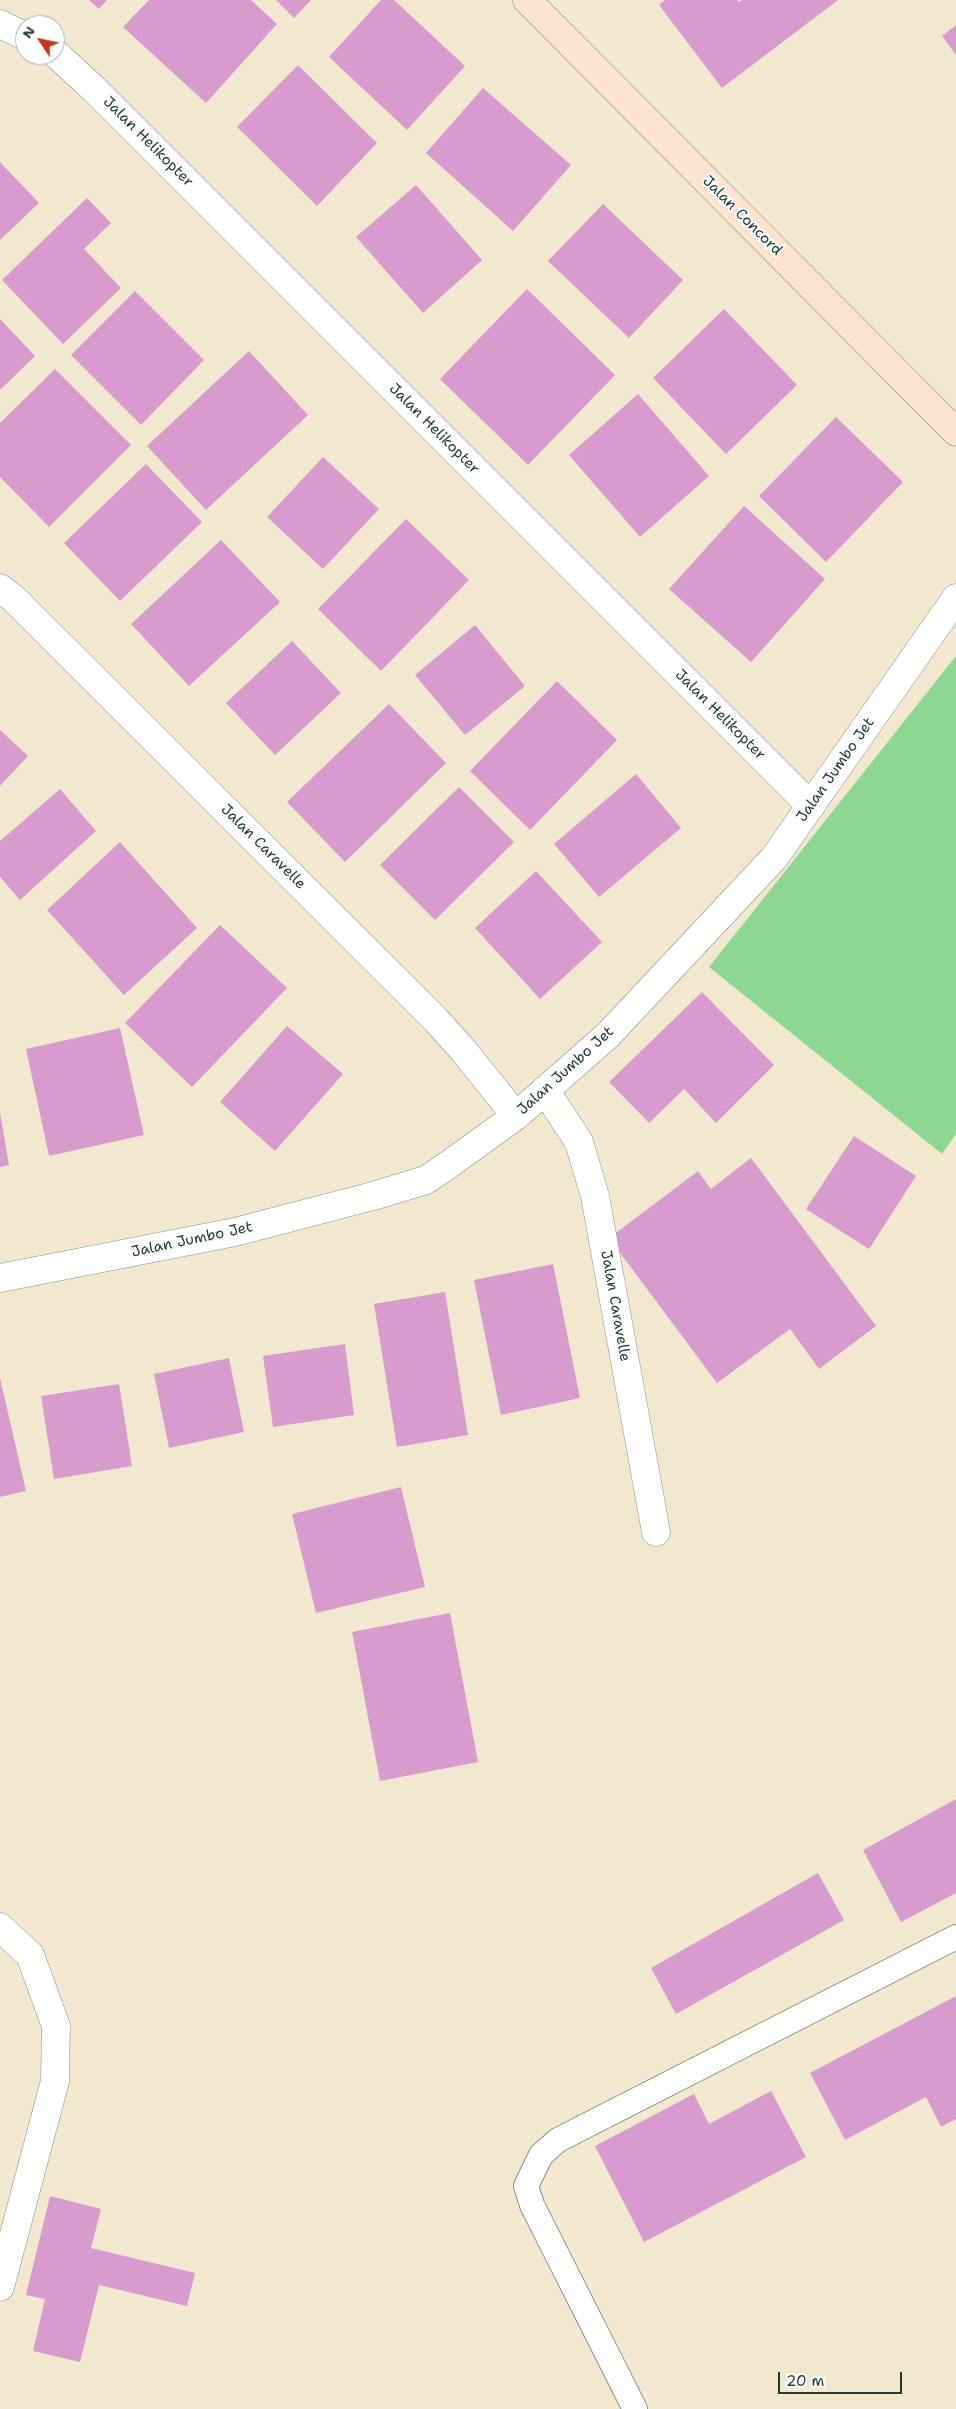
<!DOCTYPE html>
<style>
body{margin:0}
#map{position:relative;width:956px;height:2409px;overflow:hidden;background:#f2e8d0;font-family:"Shantell Sans",sans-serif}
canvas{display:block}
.north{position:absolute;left:15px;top:15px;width:50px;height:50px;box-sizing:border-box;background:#fff;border:1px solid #a5b1ae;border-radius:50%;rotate:304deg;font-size:14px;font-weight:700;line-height:20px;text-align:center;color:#1f3d34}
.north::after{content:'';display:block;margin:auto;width:18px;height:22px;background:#c8321e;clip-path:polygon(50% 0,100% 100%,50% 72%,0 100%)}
.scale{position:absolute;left:778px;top:2372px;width:124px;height:22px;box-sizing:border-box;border:2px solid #1f3d34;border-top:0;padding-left:6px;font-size:15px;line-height:18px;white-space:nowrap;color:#1f3d34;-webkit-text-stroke:4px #fff;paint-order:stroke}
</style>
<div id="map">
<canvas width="956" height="2409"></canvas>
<div class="north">N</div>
<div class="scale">20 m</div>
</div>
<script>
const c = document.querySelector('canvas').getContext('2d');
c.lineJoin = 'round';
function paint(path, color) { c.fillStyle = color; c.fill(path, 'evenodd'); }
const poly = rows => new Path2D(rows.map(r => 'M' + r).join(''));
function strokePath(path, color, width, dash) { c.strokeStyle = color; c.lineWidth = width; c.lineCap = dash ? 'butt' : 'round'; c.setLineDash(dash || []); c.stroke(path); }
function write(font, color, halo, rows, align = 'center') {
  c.font = font + ' "Shantell Sans",sans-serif'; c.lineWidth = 4; c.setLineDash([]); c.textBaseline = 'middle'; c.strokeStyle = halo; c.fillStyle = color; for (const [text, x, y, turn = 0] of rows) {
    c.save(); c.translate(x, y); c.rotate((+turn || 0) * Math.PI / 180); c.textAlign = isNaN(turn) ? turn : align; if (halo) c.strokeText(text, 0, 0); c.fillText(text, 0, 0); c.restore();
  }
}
paint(poly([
 [956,656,956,1134,942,1154,709,967]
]), '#8ed792');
paint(poly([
 [89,0,107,0,99,9],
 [149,0,251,0,277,24,206,103,123,27],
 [276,0,311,0,294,18],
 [381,0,394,0,465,66,407,130,329,57],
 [665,0,737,0,739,2,742,0,838,0,722,88,659,5],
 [956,25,956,55,942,36],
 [298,65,377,143,317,206,237,127],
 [483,88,571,165,513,231,426,153],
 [0,162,39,203,0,240],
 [416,185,482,260,423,313,356,237],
 [87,198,111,223,84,249,121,288,63,344,2,280],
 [603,204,683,280,629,338,548,261],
 [527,289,615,375,528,465,440,379],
 [135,291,204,360,141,425,71,355],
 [724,309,797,385,726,454,653,378],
 [0,319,35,356,0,390],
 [249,351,308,415,206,510,147,446],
 [55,369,131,445,49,527,0,477,0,423],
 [638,394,709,476,640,537,569,455],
 [836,417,903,482,826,562,759,496],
 [323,457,379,509,323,569,267,517],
 [146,464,202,522,120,601,64,543],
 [744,506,825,579,751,662,669,589],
 [406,519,469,580,381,671,318,609],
 [221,540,280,602,189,686,131,624],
 [475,625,525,686,465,735,415,675],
 [292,641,341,693,275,755,226,703],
 [557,681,617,740,530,830,470,771],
 [389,704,446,763,345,862,287,802],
 [0,730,28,756,0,786],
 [636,774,681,828,599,897,554,844],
 [459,787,514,842,435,920,380,865],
 [60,789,96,831,20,900,0,877,0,841],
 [120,842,197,928,124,995,47,910],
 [536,871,602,942,540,999,475,928],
 [220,925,287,988,192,1087,125,1023],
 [702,992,774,1065,716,1123,684,1089,649,1123,609,1082],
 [287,1026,343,1074,275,1151,220,1102],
 [120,1028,144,1135,49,1156,26,1049],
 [0,1113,9,1165,0,1167],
 [854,1136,916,1176,869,1249,806,1209],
 [751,1158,876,1326,819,1369,790,1329,717,1383,609,1238,698,1171,711,1189],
 [553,1264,580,1398,501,1415,474,1280],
 [445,1292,468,1435,397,1447,374,1304],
 [345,1344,354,1415,273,1427,263,1356],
 [229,1358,244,1432,169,1448,154,1374],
 [0,1378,26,1491,0,1497],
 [119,1384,132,1466,54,1479,41,1396],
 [401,1487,425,1587,316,1613,292,1514],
 [450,1613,478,1762,380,1781,352,1632],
 [956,1799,956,1893,901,1922,863,1850],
 [818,1873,844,1920,676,2014,651,1968],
 [956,1996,956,2119,941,2127,926,2097,845,2140,810,2073],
 [771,2091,806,2157,644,2242,595,2146,694,2094,709,2124],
 [50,2196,101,2209,91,2248,195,2273,187,2306,99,2285,80,2362,33,2351,45,2299,26,2295]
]), '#d79ccd');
const lane = poly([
 [635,2409,532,2205,526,2186,541,2155,558,2140,956,1937]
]);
const street = poly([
 [0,24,25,36],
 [55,53,95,90,811,806],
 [0,588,13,598,436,1020,463,1050,516,1116],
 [545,1090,579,1142,595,1196,656,1532],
 [0,1278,235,1232,373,1196,426,1180,448,1165,516,1116,608,1035,774,858,956,598],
 [0,1927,30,1955,56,2026,55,2081,0,2287]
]);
const secondary = poly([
 [527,0,956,432]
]);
strokePath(lane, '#889282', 26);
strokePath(street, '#889282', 29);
strokePath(secondary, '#889282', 29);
strokePath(lane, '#fff', 24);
strokePath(street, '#fff', 28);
strokePath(secondary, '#fde4d1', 28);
write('15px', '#1f3d34', '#fff', [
 ["Jalan Helikopter",148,142,45],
 ["Jalan Concord",742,216,45],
 ["Jalan Helikopter",434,429,45],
 ["Jalan Helikopter",720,715,45],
 ["Jalan Jumbo Jet",836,770,-55],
 ["Jalan Caravelle",263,847,45],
 ["Jalan Jumbo Jet",566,1071,-42],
 ["Jalan Jumbo Jet",192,1240,-12],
 ["Jalan Caravelle",615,1306,80]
]);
</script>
